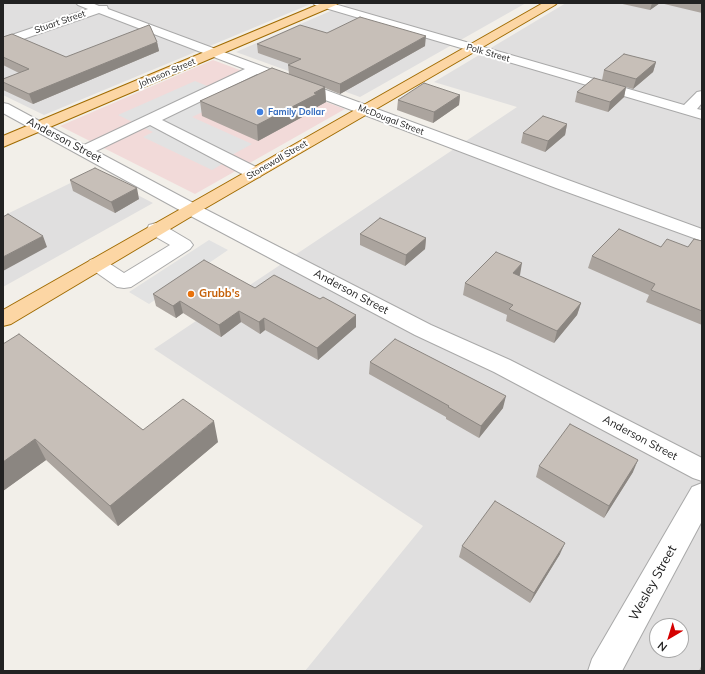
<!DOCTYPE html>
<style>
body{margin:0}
#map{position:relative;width:705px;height:674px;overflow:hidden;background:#f2efe9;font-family:Mulish,sans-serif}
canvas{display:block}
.frame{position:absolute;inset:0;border:4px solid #222;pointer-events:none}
.north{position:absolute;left:649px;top:618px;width:40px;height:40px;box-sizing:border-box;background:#fff;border:1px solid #a7a7a7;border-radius:50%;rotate:218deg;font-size:11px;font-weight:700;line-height:16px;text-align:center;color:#222}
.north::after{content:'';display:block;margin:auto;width:14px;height:18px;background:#d40000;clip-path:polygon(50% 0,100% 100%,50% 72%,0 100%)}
</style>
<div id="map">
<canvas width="705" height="674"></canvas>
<div class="frame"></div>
<div class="north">N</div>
</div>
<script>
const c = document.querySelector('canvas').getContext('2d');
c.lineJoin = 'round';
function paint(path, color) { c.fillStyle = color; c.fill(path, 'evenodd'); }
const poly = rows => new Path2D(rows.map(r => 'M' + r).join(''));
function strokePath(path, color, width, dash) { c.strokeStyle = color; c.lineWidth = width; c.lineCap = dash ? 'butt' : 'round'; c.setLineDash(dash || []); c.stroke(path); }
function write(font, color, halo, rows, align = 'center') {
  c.font = font + ' Mulish,sans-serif'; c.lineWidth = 4; c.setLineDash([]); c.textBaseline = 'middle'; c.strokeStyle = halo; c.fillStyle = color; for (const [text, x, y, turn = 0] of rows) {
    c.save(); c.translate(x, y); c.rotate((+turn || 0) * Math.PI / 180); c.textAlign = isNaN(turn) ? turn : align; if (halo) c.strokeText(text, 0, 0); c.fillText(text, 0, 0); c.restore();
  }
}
paint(poly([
 [3,3,313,3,44,115,3,95],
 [349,3,526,3,360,97,236,52],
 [566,3,702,3,702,671,305,671,423,526,154,349,517,107,434,82],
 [657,626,681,626,681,650,657,650],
 [93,172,153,203,3,287,3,216]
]), '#e0dfdf');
paint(poly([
 [213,60,345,109,195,194,60,126]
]), '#f2dad9');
paint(poly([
 [195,81,234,97,192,117,252,144,221,161,224,163,212,170,143,137,153,132,118,115],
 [209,240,228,250,149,304,129,292]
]), '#e2e2e2');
const minor = poly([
 [76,3,92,3,99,6,107,6,108,9,568,180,702,229,702,241,556,188,257,74,162,120,260,169,262,173,260,177,254,178,248,177,150,125,96,151,197,205,431,325,510,360,702,458,702,481,693,478,494,372,415,335,185,213,3,113,3,103,8,104,84,145,245,69,99,13,3,46,3,38,88,9,78,5,76,3],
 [313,3,331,3,684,105,697,92,702,91,702,103,697,109,702,110,702,119,315,5,313,3],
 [156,223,163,225,190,241,193,245,190,249,131,287,124,288,117,287,90,268,87,264,90,260,97,258,104,260,124,273,170,245,149,233,147,229,149,225,156,223],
 [702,483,702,521,622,671,588,671,592,659,692,487,702,483]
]);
const major = poly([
 [322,3,338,3,336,5,3,147,3,136,322,3],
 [543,3,557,3,555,5,197,213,11,324,3,326,3,310,543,3]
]);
strokePath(minor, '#a9a9a9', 2);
strokePath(major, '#a06b00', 2);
paint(minor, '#fff');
paint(major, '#fcd6a4');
paint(poly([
 [618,3,702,3,702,13,660,3,650,10],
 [327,33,425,46,340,94,325,88,326,102,317,107,317,109,258,141,202,116,200,101,289,74,288,65,289,64,258,53,257,44],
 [3,37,66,57,157,42,159,51,33,104,3,90,3,79,19,73,3,65],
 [656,62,653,72,633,89,602,80,604,70],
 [626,87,624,97,608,112,575,102,577,92],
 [460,95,459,105,433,123,397,110,398,100],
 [567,124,565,135,545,152,521,143,523,133],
 [70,180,139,199,115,213,73,191],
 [360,234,426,238,425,249,405,266,360,245],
 [702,241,702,325,646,302,649,295,588,268,592,256,661,247,688,247],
 [520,275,519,276,581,303,577,315,554,343,506,321,507,315,463,295,465,283],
 [255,288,320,299,356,315,356,327,318,360,265,330,260,334,241,322,221,337,183,313,176,318,156,306,153,294],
 [3,344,143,430,218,442,118,526,46,460,3,491],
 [370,362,503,408,479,438,446,419,446,417,369,374],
 [539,466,633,472,604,518,536,477],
 [462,546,560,554,530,603,459,557],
 [702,664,702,671,699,671]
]), '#aba49e');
paint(poly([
 [652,3,660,3,650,10],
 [426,36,425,46,340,94,340,84],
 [157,42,159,51,33,104,29,94],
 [656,62,653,72,633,89,636,79],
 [325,87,326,102,317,107,317,109,258,141,257,125],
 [626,87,624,97,608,112,610,102],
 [460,95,459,105,433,123,434,112],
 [567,124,565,135,545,152,548,141],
 [137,188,139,199,115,213,111,202],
 [43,236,47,247,3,271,3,257],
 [426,238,425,249,405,266,406,255],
 [522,263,520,275,510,285,513,273],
 [180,301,183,313,176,318,173,306],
 [581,303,577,315,554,343,557,331],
 [239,311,241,322,221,337,219,325],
 [356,315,356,327,318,360,317,348],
 [264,318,265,330,260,334,259,322],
 [506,396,503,408,479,438,481,426],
 [214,421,218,442,118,526,110,506],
 [35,439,46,460,3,491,3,462],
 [638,460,633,472,604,518,609,506],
 [565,543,560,554,530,603,534,593]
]), '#8b8681');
const building = poly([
 [360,17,426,36,340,84,288,65,301,59,257,44,300,25,327,33,360,17],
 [149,25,150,26,157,42,29,94,3,82,3,79,29,69,3,57,3,37,12,34,66,57,149,25],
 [624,54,656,62,636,79,604,70,624,54],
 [272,68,325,87,314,93,317,94,257,125,200,101,272,68],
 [594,78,626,87,610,102,577,92,594,78],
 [424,83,460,95,434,112,398,100,424,83],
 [543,116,567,124,548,141,523,133,543,116],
 [95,168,137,188,111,202,70,180,95,168],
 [8,214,43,236,3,257,3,217,8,214],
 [380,218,426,238,406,255,360,234,380,218],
 [619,229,661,247,667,239,688,247,694,239,702,241,702,311,651,290,655,284,592,256,619,229],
 [496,252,522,263,513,273,581,303,557,331,509,309,513,305,465,283,496,252],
 [204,260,255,288,274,275,320,299,323,297,356,315,317,348,264,318,259,322,239,311,219,325,180,301,173,306,153,294,204,260],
 [19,334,143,430,183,399,214,421,110,506,35,439,3,462,3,344,19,334],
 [395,339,506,396,481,426,448,407,449,406,370,362,395,339],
 [570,424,638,460,609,506,539,466,570,424],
 [495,501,565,543,534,593,462,546,495,501]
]);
paint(building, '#c7bfb8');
strokePath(building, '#8b8681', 1);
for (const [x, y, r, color] of [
 [260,112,4,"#3f7fe0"],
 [191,294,4,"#e8710a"]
]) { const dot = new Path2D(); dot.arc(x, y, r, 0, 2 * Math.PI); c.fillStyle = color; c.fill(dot); strokePath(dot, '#fff', 1.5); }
write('9px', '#222', '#fff', [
 ["Stuart Street",60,22,-19],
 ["Polk Street",488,53,16],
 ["Johnson Street",167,73,-23],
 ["McDougal Street",391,120,21],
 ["Stonewall Street",277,160,-30]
]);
write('bold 9px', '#366cbe', '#fff', [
 ["Family Dollar",268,112]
], 'left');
write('11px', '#222', '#fff', [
 ["Anderson Street",64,140,28],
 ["Anderson Street",351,292,28],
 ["Anderson Street",640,438,28]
]);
write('bold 11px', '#c56008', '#fff', [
 ["Grubb's",199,294]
], 'left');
write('13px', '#222', '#fff', [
 ["Wesley Street",653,583,-61]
]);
</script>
